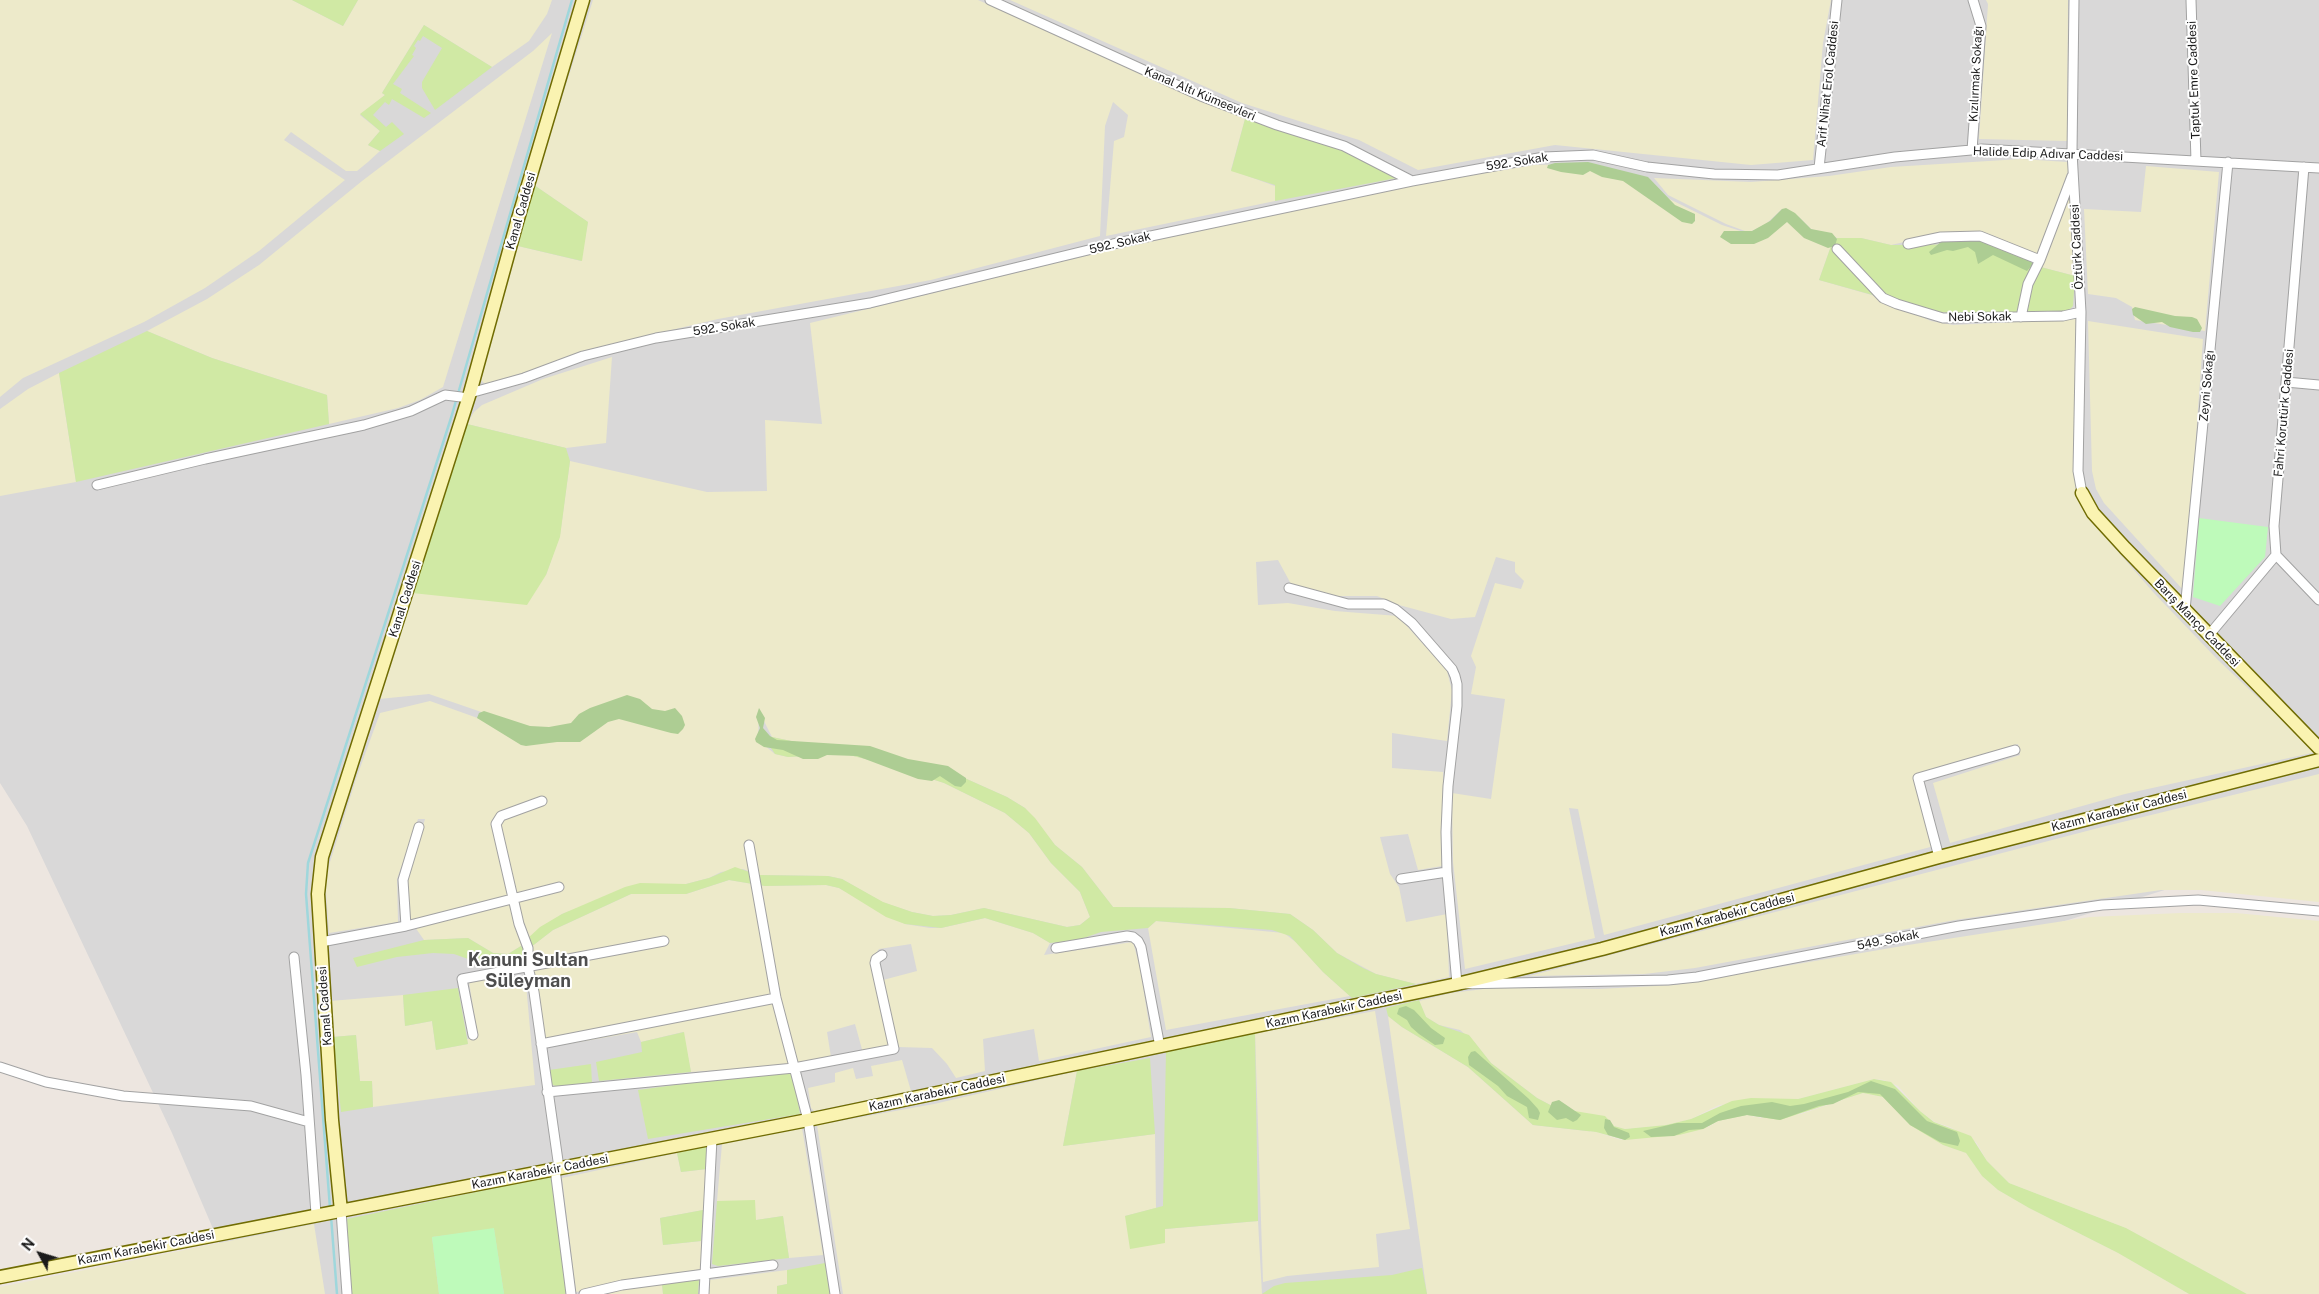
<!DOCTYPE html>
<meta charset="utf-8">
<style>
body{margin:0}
#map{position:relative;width:2319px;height:1294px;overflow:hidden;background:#ede6e0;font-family:"Public Sans",sans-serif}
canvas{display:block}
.north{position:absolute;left:15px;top:1229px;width:50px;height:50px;-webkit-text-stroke:4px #fff;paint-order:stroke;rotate:309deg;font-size:14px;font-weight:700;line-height:20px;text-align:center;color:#1b1b1b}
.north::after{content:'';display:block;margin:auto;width:18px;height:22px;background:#1b1b1b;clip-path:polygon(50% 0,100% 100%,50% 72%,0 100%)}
</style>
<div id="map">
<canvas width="2319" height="1294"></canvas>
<div class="north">N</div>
</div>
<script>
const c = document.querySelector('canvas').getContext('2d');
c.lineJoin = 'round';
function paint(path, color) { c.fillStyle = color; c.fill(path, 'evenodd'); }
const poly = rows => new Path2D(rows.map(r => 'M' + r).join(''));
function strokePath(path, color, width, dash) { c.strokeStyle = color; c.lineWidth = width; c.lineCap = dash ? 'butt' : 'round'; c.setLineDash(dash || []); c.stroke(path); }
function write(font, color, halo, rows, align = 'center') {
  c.font = font + ' "Public Sans",sans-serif'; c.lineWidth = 4; c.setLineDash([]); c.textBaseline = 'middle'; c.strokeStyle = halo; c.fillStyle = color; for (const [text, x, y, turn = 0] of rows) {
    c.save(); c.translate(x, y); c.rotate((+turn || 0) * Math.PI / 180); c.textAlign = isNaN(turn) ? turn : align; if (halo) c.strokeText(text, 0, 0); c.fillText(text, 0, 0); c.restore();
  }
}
paint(poly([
 [131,0,2319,0,2319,842,1637,1054,1491,1294,241,1294,172,1133,27,826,0,783,0,296]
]), '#d9d8d8');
paint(poly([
 [0,0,292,0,343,26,358,0,552,0,547,14,529,41,492,67,424,25,382,93,385,95,360,115,380,131,368,145,380,151,368,162,357,171,346,171,291,132,284,140,345,180,259,251,205,288,144,322,23,378,0,397],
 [593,0,978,0,1245,119,1231,170,1275,186,1275,201,1106,236,1114,141,1124,137,1128,115,1113,102,1105,126,1100,236,931,280,718,319,582,351,532,370,485,384,480,379,518,246,581,261,588,222,534,185],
 [1010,0,1831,0,1823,43,1813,160,1751,165,1555,145,1418,170,1359,140,1242,103],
 [1986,0,2068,0,2067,141,1979,139,1988,4],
 [552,33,443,387,420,400,398,408,329,424,327,395,212,358,147,331,207,299,259,265,362,181,533,51],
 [2021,159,2067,162,2069,168,2041,249,2036,255,1992,235,1973,233,1948,232,1891,245,1861,238,1837,238,1811,229,1799,217,1782,209,1766,224,1752,231,1745,231,1726,224,1668,195,1654,178,1751,182,1829,176,1891,167],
 [1578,164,1635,182,1722,225,1756,236,1787,216,1831,246,1819,280,1875,296,1931,321,1953,325,2079,319,2075,472,2077,496,2088,517,2153,592,2218,660,2316,752,2125,794,1950,843,1933,783,2020,755,2018,744,1927,770,1917,777,1916,788,1934,846,1604,935,1578,809,1569,808,1595,938,1465,969,1453,862,1452,793,1491,799,1505,699,1471,694,1476,667,1471,656,1495,583,1521,589,1524,581,1515,572,1515,562,1496,557,1475,617,1451,619,1399,605,1377,596,1330,596,1291,584,1278,560,1256,562,1258,605,1288,603,1335,611,1398,616,1447,671,1452,691,1447,741,1392,733,1392,768,1443,772,1442,866,1418,870,1408,834,1380,837,1390,874,1399,887,1406,922,1447,914,1449,977,1416,984,1376,974,1337,953,1313,930,1290,914,1229,908,1113,907,1082,867,1055,845,1025,808,1007,797,960,776,772,737,759,711,758,740,775,754,788,757,845,754,882,763,944,783,1005,813,1029,833,1051,863,1080,892,1090,917,1080,925,1067,927,984,908,951,915,933,916,912,912,882,902,842,879,828,876,758,875,743,869,721,872,709,878,686,884,655,884,591,903,562,914,521,946,508,954,493,953,468,938,424,940,417,930,410,917,407,885,425,819,418,819,397,879,398,922,329,933,325,878,356,779,380,713,430,701,525,735,525,727,429,694,379,699,412,593,546,575,560,535,570,461,707,492,767,491,765,420,822,424,810,323,1089,255,1395,188,1534,165],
 [2146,166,2219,172,2205,331,2135,320,2132,307,2116,298,2088,294,2084,209,2141,212],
 [2071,187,2075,276,2041,267],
 [2088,321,2203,339,2185,592,2104,503,2096,489,2092,471],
 [612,357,606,443,566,448,467,424,474,412,482,405,543,379],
 [59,373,76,482,0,496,0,409,28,389],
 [2319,774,2319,902,2201,890,2161,890,1955,920,1695,968,1644,974,1529,976,2106,826],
 [729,880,765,886,826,885,839,888,905,924,930,928,941,928,985,918,1033,933,1050,943,1044,955,1133,942,1140,968,1151,1037,1039,1061,1034,1029,983,1039,985,1071,956,1078,947,1064,932,1048,898,1047,883,980,917,971,911,944,879,949,871,960,890,1045,863,1053,855,1024,827,1032,831,1057,787,1065,691,1072,683,1032,641,1042,637,1032,545,1048,536,978,525,961,531,947,553,930,631,894,686,894],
 [2180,913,2236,913,2319,921,2319,1294,2247,1294,2126,1228,2009,1183,1987,1161,1976,1142,1950,1127,1935,1122,1920,1111,1898,1086,1884,1080,1874,1079,1798,1099,1719,1105,1691,1119,1666,1125,1625,1129,1556,1108,1537,1098,1491,1063,1475,1043,1460,1030,1439,1025,1426,1017,1419,1001,1451,993,1492,988,1599,989,1675,985,1908,945,2090,917],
 [1156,921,1284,933,1297,943,1323,972,1350,996,1166,1030,1148,928],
 [506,977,523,979,526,984,535,1085,373,1107,372,1081,360,1081,356,1035,333,1037,330,1001,403,995,405,1026,432,1021,436,1050,468,1044,467,1039,478,1038,469,982],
 [1375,1011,1410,1229,1376,1234,1379,1267,1287,1276,1263,1282,1255,1033],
 [1388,1016,1402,1027,1468,1067,1533,1125,1596,1132,1621,1140,1708,1127,1718,1121,1747,1115,1761,1118,1801,1114,1863,1093,1883,1097,1943,1145,1966,1153,1982,1176,1998,1190,2029,1208,2118,1253,2189,1294,1427,1294],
 [902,1060,911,1091,814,1111,811,1108,808,1088,835,1082,835,1073,853,1068,856,1079,873,1076,871,1066],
 [1077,1071,1063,1146,1155,1134,1156,1208,1125,1216,1165,1229,1258,1221,1262,1294,843,1294,817,1125,934,1104],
 [802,1128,823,1255,789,1258,783,1216,756,1220,717,1201,722,1144],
 [677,1153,681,1172,707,1169,703,1210,660,1218,663,1245,701,1241,701,1269,576,1292,562,1178],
 [314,1224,325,1294,0,1294,0,1287],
 [787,1270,787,1284,777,1286,777,1294,709,1294,710,1280],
 [662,1284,663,1294,602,1294,616,1290]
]), '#edeaca');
paint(poly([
 [292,0,358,0,343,26],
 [424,25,492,67,435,110,422,88,422,82,442,48,423,36,420,41,418,40,414,46,416,48,412,55,414,56,393,84,402,89,400,93,431,113,424,118,392,99,389,105,385,102,373,115,386,127,392,122,404,134,380,151,368,145,380,131,360,114,385,95,382,93],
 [1245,119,1357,155,1397,178,1275,201,1275,185,1231,171],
 [534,185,588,222,582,261,518,246],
 [1837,238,1861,238,1891,245,1982,244,2029,264,2075,276,2073,306,2068,311,1960,314,1930,311,1819,280,1831,246],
 [147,331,212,358,327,395,329,424,76,482,59,373],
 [467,424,566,448,570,461,560,537,546,575,527,605,412,593],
 [772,737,960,776,1007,797,1025,808,1035,818,1055,845,1082,867,1113,907,1229,908,1290,914,1313,930,1337,953,1363,968,1376,974,1416,984,1352,998,1323,972,1290,936,1272,930,1156,921,1148,928,1101,932,1078,940,1050,943,1033,933,985,918,941,928,905,924,886,917,839,888,826,885,765,886,729,880,686,894,631,894,553,930,531,947,526,940,540,927,562,914,625,887,640,883,686,884,709,878,735,867,758,875,828,876,842,879,883,902,912,912,933,916,951,915,984,908,1067,927,1080,925,1090,917,1080,892,1051,863,1029,833,1005,813,944,783,882,763,845,754,788,757,775,754,771,748],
 [468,938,493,953,508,954,521,946,526,951,525,961,518,967,496,969,454,954,433,953,397,957,357,967,353,958,424,940],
 [458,988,468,1044,436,1050,432,1021,405,1026,403,995],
 [1419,1000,1426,1017,1439,1025,1469,1035,1491,1063,1537,1098,1556,1108,1605,1116,1614,1126,1625,1129,1666,1125,1691,1119,1732,1101,1751,1098,1798,1099,1874,1079,1891,1082,1920,1111,1934,1122,1971,1136,1987,1161,2009,1183,2126,1228,2247,1294,2189,1294,2118,1253,2029,1208,1998,1190,1982,1176,1966,1153,1943,1145,1910,1125,1883,1097,1863,1093,1780,1120,1747,1115,1718,1121,1703,1129,1679,1135,1625,1140,1596,1132,1533,1125,1468,1067,1402,1027,1388,1016,1386,1008],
 [684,1032,691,1072,599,1081,596,1062,642,1052,641,1042],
 [1255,1033,1258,1221,1165,1229,1165,1243,1130,1249,1125,1216,1163,1206,1166,1051],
 [356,1035,360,1081,372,1081,373,1107,341,1112,333,1037],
 [1150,1058,1155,1134,1063,1146,1077,1071],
 [591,1064,592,1083,560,1088,551,1084,549,1070],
 [793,1072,800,1114,648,1139,638,1090,748,1075],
 [706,1146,707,1169,681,1172,677,1153],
 [553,1176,567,1291,565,1294,504,1294,494,1229,432,1237,439,1294,351,1294,347,1219],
 [755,1200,756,1220,783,1216,789,1258,718,1266,712,1264,717,1201],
 [703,1210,701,1241,663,1245,660,1218],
 [825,1263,830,1294,777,1294,777,1286,787,1284,787,1270],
 [1422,1268,1427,1294,1262,1294,1274,1286,1285,1283,1392,1275],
 [699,1280,698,1294,663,1294,662,1284]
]), '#d0e9a4');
paint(poly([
 [1588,162,1648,177,1675,205,1695,214,1695,221,1692,224,1682,222,1623,181,1602,177,1590,171,1583,175,1561,172,1547,168,1548,165,1555,163],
 [1786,208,1795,213,1811,229,1832,233,1837,239,1835,246,1828,248,1804,238,1787,222,1768,238,1754,244,1731,244,1720,237,1724,231,1752,231,1770,221,1782,209],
 [1952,238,1984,241,2030,260,2033,264,2027,271,1993,255,1978,264,1975,252,1968,247,1953,251,1947,250,1931,255,1929,252,1942,241],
 [2135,307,2175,316,2192,317,2197,319,2202,328,2200,332,2193,332,2170,327,2162,322,2146,324,2133,315,2132,309],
 [627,695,640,699,652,709,665,711,675,708,682,716,685,725,683,729,678,734,671,733,619,719,608,722,580,742,557,742,526,746,521,745,477,718,479,713,484,711,530,726,549,727,571,723,579,714,590,708],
 [759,708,765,718,763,728,770,736,777,740,870,746,908,759,948,766,966,778,966,782,961,787,955,786,940,776,932,781,918,779,857,756,827,755,818,759,803,759,783,750,764,747,756,742,755,739,760,728,756,717],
 [1406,1006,1414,1010,1431,1028,1445,1038,1443,1044,1435,1045,1419,1034,1411,1027,1407,1020,1397,1014,1399,1008],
 [1475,1051,1529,1099,1538,1109,1540,1113,1538,1120,1529,1118,1527,1107,1507,1096,1498,1086,1469,1065,1468,1057,1471,1052],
 [1871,1081,1895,1089,1927,1121,1957,1132,1960,1141,1958,1146,1940,1142,1910,1125,1880,1094,1858,1092,1833,1104,1819,1106,1780,1120,1747,1115,1718,1121,1703,1129,1689,1130,1674,1136,1651,1137,1643,1131,1677,1123,1702,1123,1720,1113,1741,1106,1772,1102,1790,1106,1804,1104,1848,1092],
 [1559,1100,1581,1115,1577,1120,1573,1122,1566,1118,1557,1120,1548,1112,1552,1102],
 [1605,1119,1610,1120,1614,1127,1629,1133,1630,1137,1625,1140,1608,1135,1604,1128]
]), '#adcd93');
paint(poly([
 [2199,518,2268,527,2265,557,2220,606,2193,597],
 [494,1228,504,1294,439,1294,432,1237]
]), '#befaba');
strokePath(poly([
 [330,1208,306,894,308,863,451,418,572,0],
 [331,1216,337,1294]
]), '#9fd7dc', 2.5);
const street = poly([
 [990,0,1201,96,1277,125,1344,146,1412,181],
 [2074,0,2072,152,2081,312,2078,471,2082,493],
 [2191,0,2196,161],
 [1972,150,1981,26,1973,0],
 [1819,168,1837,0],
 [1908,244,1941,237,1980,236,2040,260,2072,176],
 [1837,249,1883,298,1897,304,1943,318,2063,316,2081,312],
 [2021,317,2028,284,2040,260],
 [2286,382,2319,385],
 [470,393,524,378,583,356,656,338,870,303,1113,244,1412,181,1544,157,1593,155,1647,167,1714,174,1778,175,1895,157,1982,149,2319,168],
 [97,485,205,459,364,425,411,411,445,395,469,398],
 [2276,555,2319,600],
 [1289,588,1348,604,1384,604,1395,609,1412,623,1452,669,1455,676,1457,684,1457,706,1448,786,1446,832,1447,872,1457,984,1668,980,1697,977,1959,926,2102,905,2198,900,2319,911],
 [2185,610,2228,162],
 [2209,635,2276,555,2274,526,2304,167],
 [542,801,501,816,496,824,519,924,528,948,528,967,534,992,559,1168],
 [749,845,776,998,808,1120,835,1294],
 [1939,857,1918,778,2015,750],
 [1401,879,1447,872],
 [406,926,403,880,419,827],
 [321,942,406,926,559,887],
 [1056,948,1127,936,1133,937,1138,941,1141,947,1160,1047],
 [294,957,306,1075,316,1214],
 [473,1035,462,979,664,941],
 [541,1044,776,998],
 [0,1067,46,1082,123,1096,251,1106,309,1122],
 [547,1092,794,1068,894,1049,875,963,876,959,882,955],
 [555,1169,571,1294],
 [341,1211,347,1294],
 [584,1294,622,1285,773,1265],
 [704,1294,712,1139]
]);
const secondary = poly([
 [2082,493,2093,513,2125,548,2319,748],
 [341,1211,332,1120,318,894,322,857,470,393,517,222,583,0],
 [0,1277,808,1120,1457,984,1602,949,1939,857,2319,760]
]);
strokePath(street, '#a2a2a2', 11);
strokePath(secondary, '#706c03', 15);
strokePath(street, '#fff', 9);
strokePath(secondary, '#faf3b1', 12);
write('12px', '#1b1b1b', '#fff', [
 ["Kızılırmak Sokağı",1976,74,-87],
 ["Taptuk Emre Caddesi",2194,80,-92],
 ["Arif Nihat Erol Caddesi",1828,84,-84],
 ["Kanal Altı Kümeevleri",1200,94,23],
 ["Halide Edip Adıvar Caddesi",2048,154,2],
 ["592. Sokak",1517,162,-9],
 ["Kanal Caddesi",521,211,-74],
 ["592. Sokak",1120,243,-13],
 ["Öztürk Caddesi",2077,247,-93],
 ["Nebi Sokak",1980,317,-1],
 ["592. Sokak",724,327,-9],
 ["Zeyni Sokağı",2207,386,-85],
 ["Fahri Korutürk Caddesi",2284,413,-85],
 ["Kanal Caddesi",405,599,-72],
 ["Barış Manço Caddesi",2197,623,46],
 ["Kazım Karabekir Caddesi",2119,811,-14],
 ["Kazım Karabekir Caddesi",1727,915,-15],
 ["549. Sokak",1888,940,-11],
 ["Kanal Caddesi",325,1006,-94],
 ["Kazım Karabekir Caddesi",1334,1010,-12],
 ["Kazım Karabekir Caddesi",937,1093,-12],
 ["Kazım Karabekir Caddesi",540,1172,-11],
 ["Kazım Karabekir Caddesi",146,1248,-11]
]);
write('bold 18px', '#4e4e4e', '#fff', [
 ["Kanuni Sultan",528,960],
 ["Süleyman",528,981]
]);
</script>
